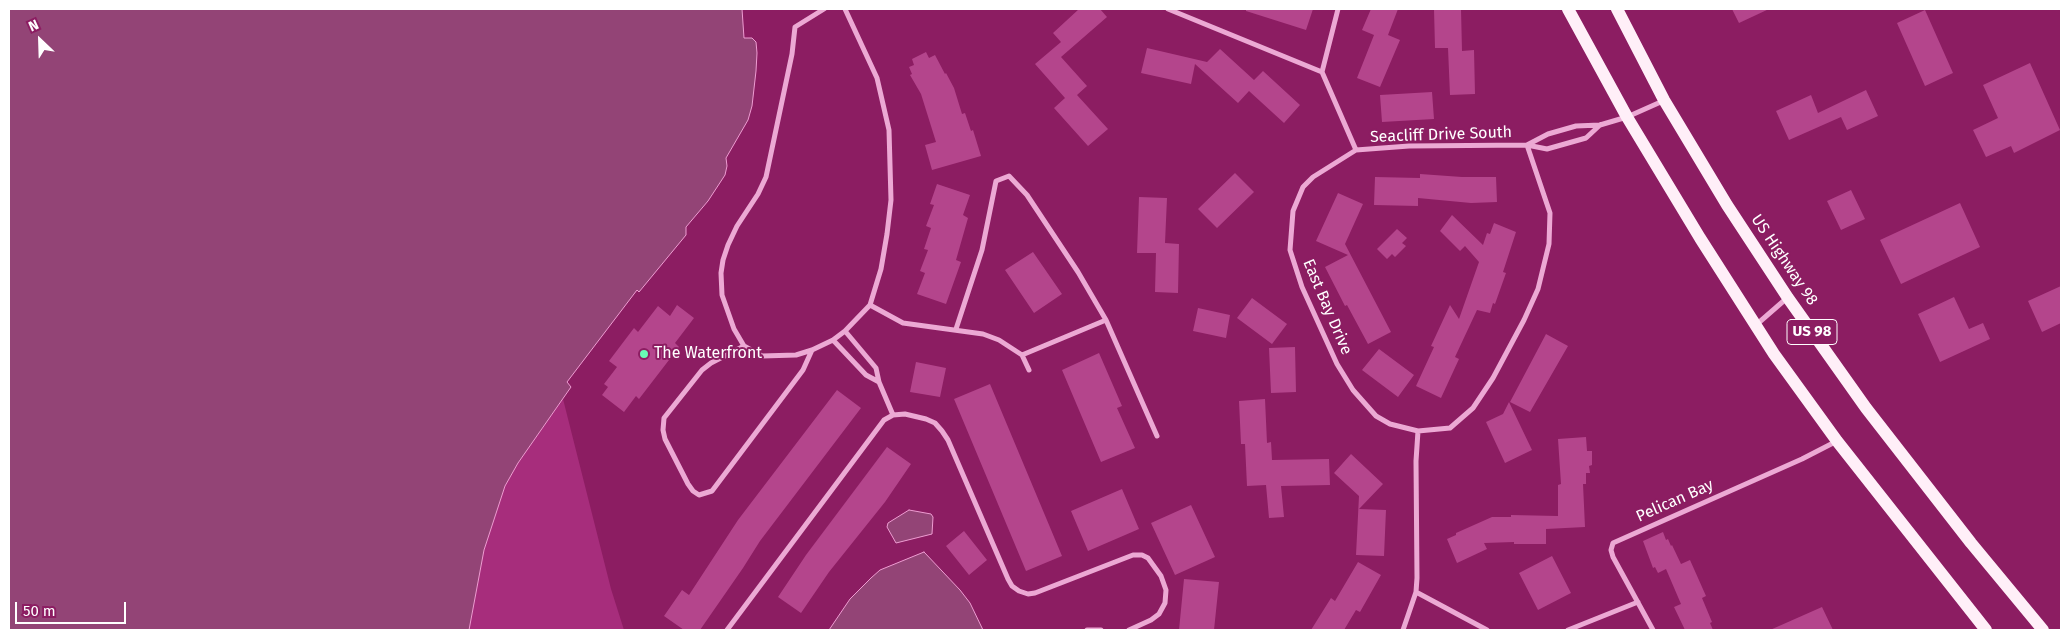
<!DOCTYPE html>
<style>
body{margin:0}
#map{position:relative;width:2070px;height:639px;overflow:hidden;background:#8c1d62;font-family:"Fira Sans",sans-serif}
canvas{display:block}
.frame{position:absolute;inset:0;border:10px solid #fff;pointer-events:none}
.north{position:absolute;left:15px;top:15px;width:50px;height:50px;-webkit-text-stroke:4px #8c1d62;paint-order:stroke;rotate:336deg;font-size:14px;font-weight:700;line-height:20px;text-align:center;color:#fff}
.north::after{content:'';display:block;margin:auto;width:18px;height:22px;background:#fff;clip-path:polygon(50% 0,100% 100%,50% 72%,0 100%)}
.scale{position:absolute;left:15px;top:602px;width:111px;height:22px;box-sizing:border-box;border:2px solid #fff;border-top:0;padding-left:6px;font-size:15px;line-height:18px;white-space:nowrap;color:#fff;-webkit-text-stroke:4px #8c1d62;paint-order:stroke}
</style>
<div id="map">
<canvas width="2070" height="639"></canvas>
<div class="frame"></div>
<div class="north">N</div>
<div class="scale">50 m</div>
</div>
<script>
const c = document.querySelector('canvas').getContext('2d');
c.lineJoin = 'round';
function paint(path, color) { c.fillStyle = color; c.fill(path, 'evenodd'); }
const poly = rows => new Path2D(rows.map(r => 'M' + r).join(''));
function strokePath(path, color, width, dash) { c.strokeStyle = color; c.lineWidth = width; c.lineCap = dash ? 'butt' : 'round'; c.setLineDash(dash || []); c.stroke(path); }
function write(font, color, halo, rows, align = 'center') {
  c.font = font + ' "Fira Sans",sans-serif'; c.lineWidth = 4; c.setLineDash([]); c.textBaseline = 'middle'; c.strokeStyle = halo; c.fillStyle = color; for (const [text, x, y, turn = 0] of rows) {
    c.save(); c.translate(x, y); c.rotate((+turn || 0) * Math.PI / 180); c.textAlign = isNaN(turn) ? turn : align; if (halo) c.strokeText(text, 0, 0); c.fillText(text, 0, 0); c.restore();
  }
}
paint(poly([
 [563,399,611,589,624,630,469,630,484,550,505,486,518,463]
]), '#a72d7c');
const water = poly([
 [9,9,742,9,744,38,752,38,756,42,757,53,756,71,752,106,748,120,726,158,727,166,725,175,708,201,686,227,686,235,639,292,637,290,567,382,571,387,518,463,505,486,484,550,469,630,9,630,9,9],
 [909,510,931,514,933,517,932,534,896,543,887,527,888,523,909,510],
 [924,552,960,590,970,603,983,630,829,630,850,599,871,578,880,570,924,552]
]);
paint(water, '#934476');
strokePath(water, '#ee9dd2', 1);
paint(poly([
 [1079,9,1100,9,1107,17,1061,57,1087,86,1077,95,1108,129,1088,146,1054,108,1065,98,1035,64,1061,42,1053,33],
 [1246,9,1313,9,1306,30,1246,11],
 [1371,9,1398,9,1388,35,1400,40,1380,87,1357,78,1374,35,1362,30],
 [1434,9,1461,9,1462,51,1474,50,1475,94,1450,95,1448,48,1435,48],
 [1732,9,1769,9,1739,23],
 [1925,10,1953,73,1925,86,1897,23],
 [1147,48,1207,62,1220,49,1254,80,1263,71,1300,105,1284,123,1249,91,1238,103,1195,64,1191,84,1141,73],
 [926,52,929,58,935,55,945,74,946,73,954,88,962,114,965,113,971,131,973,130,981,156,932,170,925,145,936,142,921,94,910,75,912,74,909,67,914,65,912,59],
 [2030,63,2060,130,2014,153,2011,146,1986,157,1973,130,1998,118,1983,85],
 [1866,90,1878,116,1847,130,1841,117,1789,140,1776,111,1811,95,1818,113],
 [1432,92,1434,119,1382,122,1380,95],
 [1235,173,1254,192,1217,228,1198,209],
 [1420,174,1462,177,1496,177,1497,202,1471,203,1418,198,1418,206,1374,205,1375,177,1420,178],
 [937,184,970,195,963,215,968,218,956,260,961,262,946,304,917,294,925,273,920,271,928,250,924,249,931,228,926,226,934,205,930,204],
 [1851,190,1865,219,1841,230,1827,201],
 [1338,193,1363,204,1345,244,1391,332,1368,344,1347,305,1345,306,1325,267,1348,255,1316,241],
 [1139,197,1167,198,1165,243,1179,244,1178,293,1155,292,1156,253,1137,253],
 [1960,203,1980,247,1901,284,1880,240],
 [1452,215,1483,245,1487,233,1490,234,1494,223,1516,232,1503,272,1506,273,1495,304,1493,303,1490,313,1477,310,1455,357,1459,359,1441,398,1416,386,1434,347,1431,346,1450,305,1459,319,1479,262,1465,246,1460,251,1440,231],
 [1397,229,1407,238,1402,243,1406,246,1395,257,1392,254,1387,259,1377,249],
 [1033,252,1062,294,1034,313,1005,270],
 [2061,286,2061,323,2042,332,2028,301],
 [1954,297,1969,329,1983,323,1990,339,1940,362,1918,314],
 [1252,298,1287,324,1272,344,1237,318],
 [677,305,694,318,675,343,679,347,639,399,636,396,624,412,602,395,608,387,604,384,617,367,609,361,634,328,638,332,658,306,670,316],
 [1198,308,1230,315,1226,338,1193,331],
 [1546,334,1568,346,1530,412,1510,402],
 [1295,347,1296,392,1271,393,1269,348],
 [1379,349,1414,375,1398,397,1362,370],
 [1099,353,1122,406,1117,408,1135,448,1101,462,1062,370],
 [916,362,946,368,940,397,910,392],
 [990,384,1062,556,1026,571,954,399],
 [837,390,861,408,760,541,743,568,700,630,684,630,664,616,682,590,689,595,738,520],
 [1265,399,1267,443,1271,442,1272,460,1329,459,1330,485,1281,486,1284,517,1269,518,1266,485,1247,486,1245,444,1241,444,1239,401],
 [1509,402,1532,450,1505,463,1486,422,1503,414],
 [1586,437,1587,451,1592,451,1592,465,1589,466,1590,473,1586,473,1586,484,1583,484,1585,527,1546,529,1546,544,1514,544,1514,542,1484,543,1487,549,1457,563,1447,539,1456,535,1456,533,1492,517,1511,517,1511,515,1558,516,1558,485,1561,484,1558,439],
 [887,447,911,464,885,502,829,572,801,613,778,597,806,555],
 [1351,454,1383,484,1359,509,1386,510,1384,556,1356,555,1359,496,1334,473],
 [1122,489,1139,529,1088,551,1071,511],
 [1191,505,1215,557,1175,575,1151,523],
 [964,531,987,560,969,575,946,546],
 [1663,532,1666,540,1668,539,1671,546,1672,545,1681,564,1690,560,1706,596,1702,598,1712,622,1710,623,1713,630,1685,630,1674,607,1681,604,1666,569,1658,573,1655,567,1653,568,1643,541],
 [1552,556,1571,593,1538,610,1519,573],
 [1358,562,1381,575,1360,612,1356,610,1344,630,1311,630,1331,598,1335,601],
 [1184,579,1219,582,1214,630,1179,630],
 [1822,607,1833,630,1770,630]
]), '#b4458c');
strokePath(poly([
 [824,9,795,27,792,54,766,177,758,194,737,226,728,245,723,260,721,273,722,295,734,329,744,346,762,356,796,355,812,350,833,340,845,331,870,305,881,269,887,234,891,200,889,130,877,78,845,9],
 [1168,9,1322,72],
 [1338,9,1322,72,1356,150],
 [1527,145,1548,134,1576,126,1600,125,1627,117,1663,101],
 [870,305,903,323,983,334,999,340,1022,355,1106,320],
 [1756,325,1787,298],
 [956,329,982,250,996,181,1009,176,1027,195,1078,272,1106,320,1157,436],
 [833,340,866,375,879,382,876,368,845,331],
 [744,346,711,363,702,370,664,418,663,430,665,439,688,484,693,491,699,495,712,491,803,370,812,350],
 [1022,355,1029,370],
 [879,382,893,415],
 [1418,431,1390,424,1376,416,1353,390,1337,364,1302,287,1290,250,1293,211,1303,187,1313,177,1356,150,1409,146,1527,145,1547,149,1586,138,1600,125],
 [1416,592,1487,630],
 [727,630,884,420,893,415,905,414,926,419,935,423,942,431,948,440,1008,579,1012,586,1019,591,1028,594,1035,593,1133,555,1142,555,1148,558,1161,576,1166,590,1165,603,1159,614,1151,620,1129,630],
 [1087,630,1101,630],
 [1403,630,1416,592,1417,578,1416,461,1418,431,1450,428,1473,408,1493,378,1524,320,1538,289,1549,244,1550,213,1527,145],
 [1568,630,1638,602],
 [1653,630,1613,557,1611,550,1613,543,1802,459,1837,441]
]), '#eca9d4', 5);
strokePath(poly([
 [1568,9,1627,117,1700,238,1774,354,1837,441,1986,630],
 [1617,9,1664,100,1727,205,1788,298,1866,408,1971,543,2043,630]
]), '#ffeff8', 12);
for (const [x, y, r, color] of [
 [644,354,5,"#68fcb5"]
]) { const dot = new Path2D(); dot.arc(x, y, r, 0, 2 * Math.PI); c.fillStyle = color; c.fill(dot); strokePath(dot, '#8c1d62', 2); }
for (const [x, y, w] of [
 [1812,332,50]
]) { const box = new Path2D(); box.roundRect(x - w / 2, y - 12.5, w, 25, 4); c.fillStyle = '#8c1d62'; c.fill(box); strokePath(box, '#fff', 1); }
write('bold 15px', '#fff', null, [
 ["US 98",1812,332]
]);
write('16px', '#fff', '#8c1d62', [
 ["Seacliff Drive South",1441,135,-2],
 ["US Highway 98",1784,260,56],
 ["East Bay Drive",1327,307,67],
 ["Pelican Bay",1675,501,-24]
]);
write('16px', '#fff', '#8c1d62', [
 ["The Waterfront",654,354]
], 'left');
</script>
